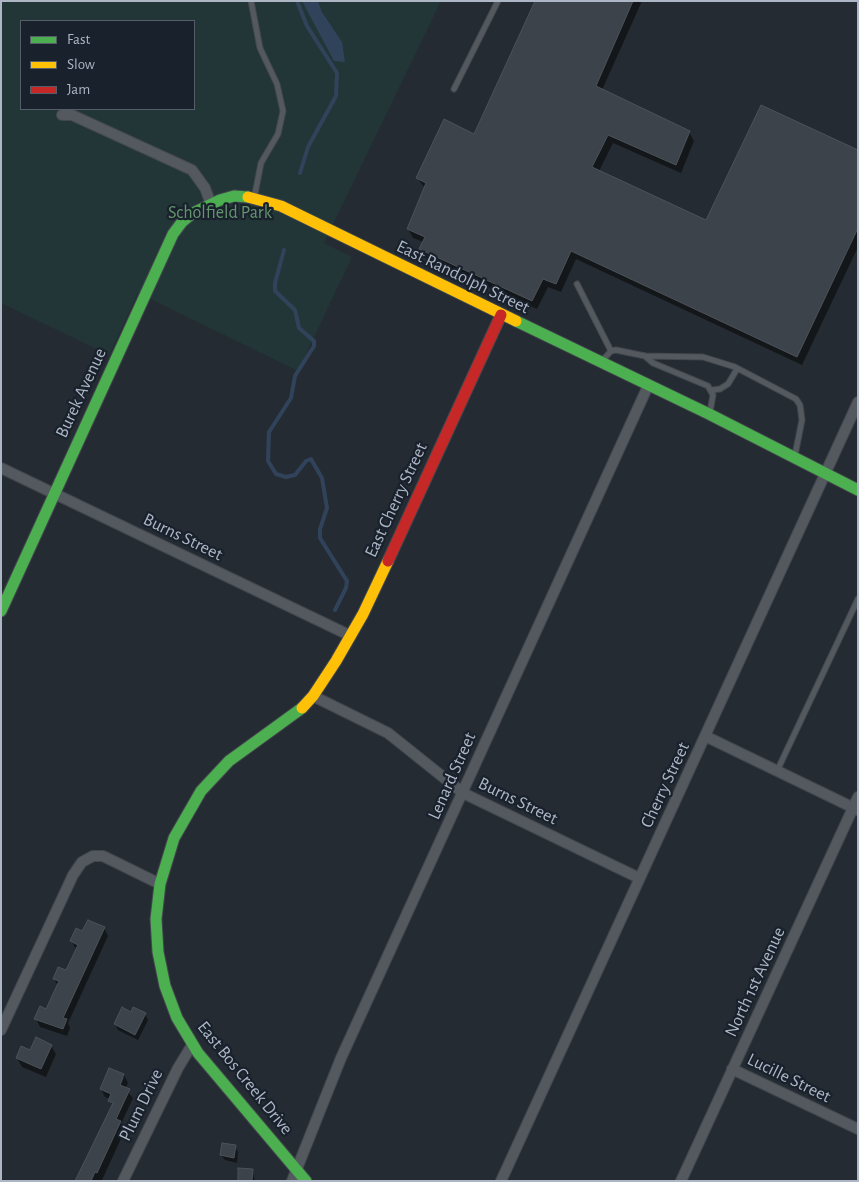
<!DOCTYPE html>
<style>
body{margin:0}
#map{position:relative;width:859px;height:1182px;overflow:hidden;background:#252b32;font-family:"Alegreya Sans",sans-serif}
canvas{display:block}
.frame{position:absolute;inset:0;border:2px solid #adb6c5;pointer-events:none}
.legend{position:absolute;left:20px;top:20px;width:175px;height:90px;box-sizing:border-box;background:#19212c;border:1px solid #545d69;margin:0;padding:6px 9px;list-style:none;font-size:15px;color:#adb6c5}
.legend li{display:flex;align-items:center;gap:10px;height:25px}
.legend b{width:25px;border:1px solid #545d69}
</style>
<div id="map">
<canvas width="859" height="1182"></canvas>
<div class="frame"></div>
<ul class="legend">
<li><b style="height:6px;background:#4caf50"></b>Fast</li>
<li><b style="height:6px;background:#ffc107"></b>Slow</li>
<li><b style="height:6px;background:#c62828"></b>Jam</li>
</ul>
</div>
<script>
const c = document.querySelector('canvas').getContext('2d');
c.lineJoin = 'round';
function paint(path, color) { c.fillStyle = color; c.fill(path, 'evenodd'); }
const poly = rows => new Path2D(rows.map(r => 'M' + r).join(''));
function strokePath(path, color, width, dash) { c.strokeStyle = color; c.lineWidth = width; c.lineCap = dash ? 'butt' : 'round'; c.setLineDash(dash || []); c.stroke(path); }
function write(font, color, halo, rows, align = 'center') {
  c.font = font + ' "Alegreya Sans",sans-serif'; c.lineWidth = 4.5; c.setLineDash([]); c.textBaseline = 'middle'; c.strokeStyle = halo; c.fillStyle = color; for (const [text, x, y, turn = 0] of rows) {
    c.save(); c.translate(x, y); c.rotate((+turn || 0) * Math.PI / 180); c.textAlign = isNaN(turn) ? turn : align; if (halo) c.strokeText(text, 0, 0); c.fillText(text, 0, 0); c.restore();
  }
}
paint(poly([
 [1,1,302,1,312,16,342,42,322,12,318,1,441,1,324,243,352,257,298,371,138,293,109,355,1,303],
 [21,21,194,21,194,109,21,109]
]), '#223537');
paint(poly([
 [302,1,318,1,322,12,342,42,345,62,334,61]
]), '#31435b');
paint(poly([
 [537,1,642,1,602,90,689,132,694,141,681,173,613,143,599,171,707,222,858,152,858,247,802,365,576,259,561,292,548,287,537,309,425,258,420,249,424,242,413,238,408,229,425,188,417,178,475,136],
 [104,928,108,936,68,1023,70,1028,67,1036,40,1027,36,1019,47,1010,58,986,54,979,67,972,77,950,71,941,83,933],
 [131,1013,145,1014,148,1020,138,1040,118,1030,115,1024],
 [51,1046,56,1054,46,1077,22,1067,17,1058],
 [110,1069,124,1075,128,1083,125,1089,133,1098,121,1124,125,1130,102,1180,76,1181,113,1107,110,1099,105,1097,101,1089],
 [121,1078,124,1078,118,1091],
 [235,1146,238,1152,237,1163,225,1160,221,1155],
 [252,1170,255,1181,239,1181]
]), '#0007');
strokePath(poly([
 [297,1,307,26,337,73,336,96,308,147,300,173],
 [284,250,275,283,275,291,295,310,299,328,314,341,314,346,295,376,291,398,269,432,268,461,276,474,286,477,295,475,306,461,311,459,322,478,327,508,320,529,320,538,347,581,346,588,335,610]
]), '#31435b', 4);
const building = poly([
 [535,1,633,1,596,86,690,131,676,165,608,135,592,167,706,220,761,105,858,150,858,228,797,357,571,251,556,284,543,279,532,301,419,249,425,237,407,229,426,183,416,178,444,119,474,134,535,1],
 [88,920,105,927,63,1018,67,1019,63,1029,34,1019,40,1006,46,1009,59,981,53,979,58,967,66,970,78,945,70,941,76,928,82,931,88,920],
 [122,1007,131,1012,133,1007,146,1013,135,1035,114,1024,122,1007],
 [36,1037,52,1045,41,1069,16,1058,21,1046,30,1050,36,1037],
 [109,1068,124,1074,120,1085,130,1089,116,1119,121,1121,97,1173,95,1172,91,1181,75,1181,113,1103,108,1101,111,1094,100,1089,109,1068],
 [222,1143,236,1145,234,1158,220,1155,222,1143],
 [238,1168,253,1169,252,1181,238,1181,238,1168]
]);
paint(building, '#3d434a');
strokePath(building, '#4c525a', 1);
const lane = poly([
 [251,1,260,48,277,84,283,111,278,134,261,163,255,194],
 [454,89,498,1],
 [577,284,611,351],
 [645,356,653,363,708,386,713,395,710,412],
 [602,361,611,351,616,350,645,356,703,357,735,367,796,399,800,405,802,420,795,455],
 [712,390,720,389,728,384,737,369],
 [777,771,858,599]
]);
const street = poly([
 [62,115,72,115,192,170,205,188,211,204],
 [1,468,351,636],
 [313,696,388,733,463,793,639,878],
 [705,736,858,810],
 [1,1030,73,875,82,862,93,856,103,856,160,884],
 [732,1069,858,1129],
 [123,1181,178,1068,192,1045],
 [292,1181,341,1058,648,386],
 [501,1181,858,402],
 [681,1181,858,797]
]);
const fast = poly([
 [516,321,709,414,858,490],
 [1,611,173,234,182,222,193,213,220,200,234,196,248,197],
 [302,708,229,761,201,791,174,838,160,884,156,919,158,952,165,986,177,1018,198,1053,306,1181]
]);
const slow = poly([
 [248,197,281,206,516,321],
 [302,708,313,696,336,661,363,614,388,561]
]);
const jam = poly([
 [388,561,501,315]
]);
strokePath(lane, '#42474d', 7);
strokePath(street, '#42474d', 12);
strokePath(fast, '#42474d', 13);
strokePath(slow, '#42474d', 13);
strokePath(jam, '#42474d', 13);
strokePath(lane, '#545960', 5);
strokePath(street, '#545960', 10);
strokePath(fast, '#4caf50', 11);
strokePath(slow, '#ffc107', 11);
strokePath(jam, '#c62828', 11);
write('18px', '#65956f', '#19212c', [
 ["Scholfield Park",220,213]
]);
write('18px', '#adb6c5', '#19212c', [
 ["East Randolph Street",463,277,26],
 ["Burek Avenue",81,393,-65],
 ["East Cherry Street",396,500,-65],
 ["Burns Street",183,537,26],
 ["Lenard Street",452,776,-66],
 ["Cherry Street",665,785,-65],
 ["Burns Street",518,801,26],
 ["North 1st Avenue",755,982,-65],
 ["East Bos Creek Drive",245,1078,51],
 ["Lucille Street",789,1078,26],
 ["Plum Drive",141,1105,-64]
]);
</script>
